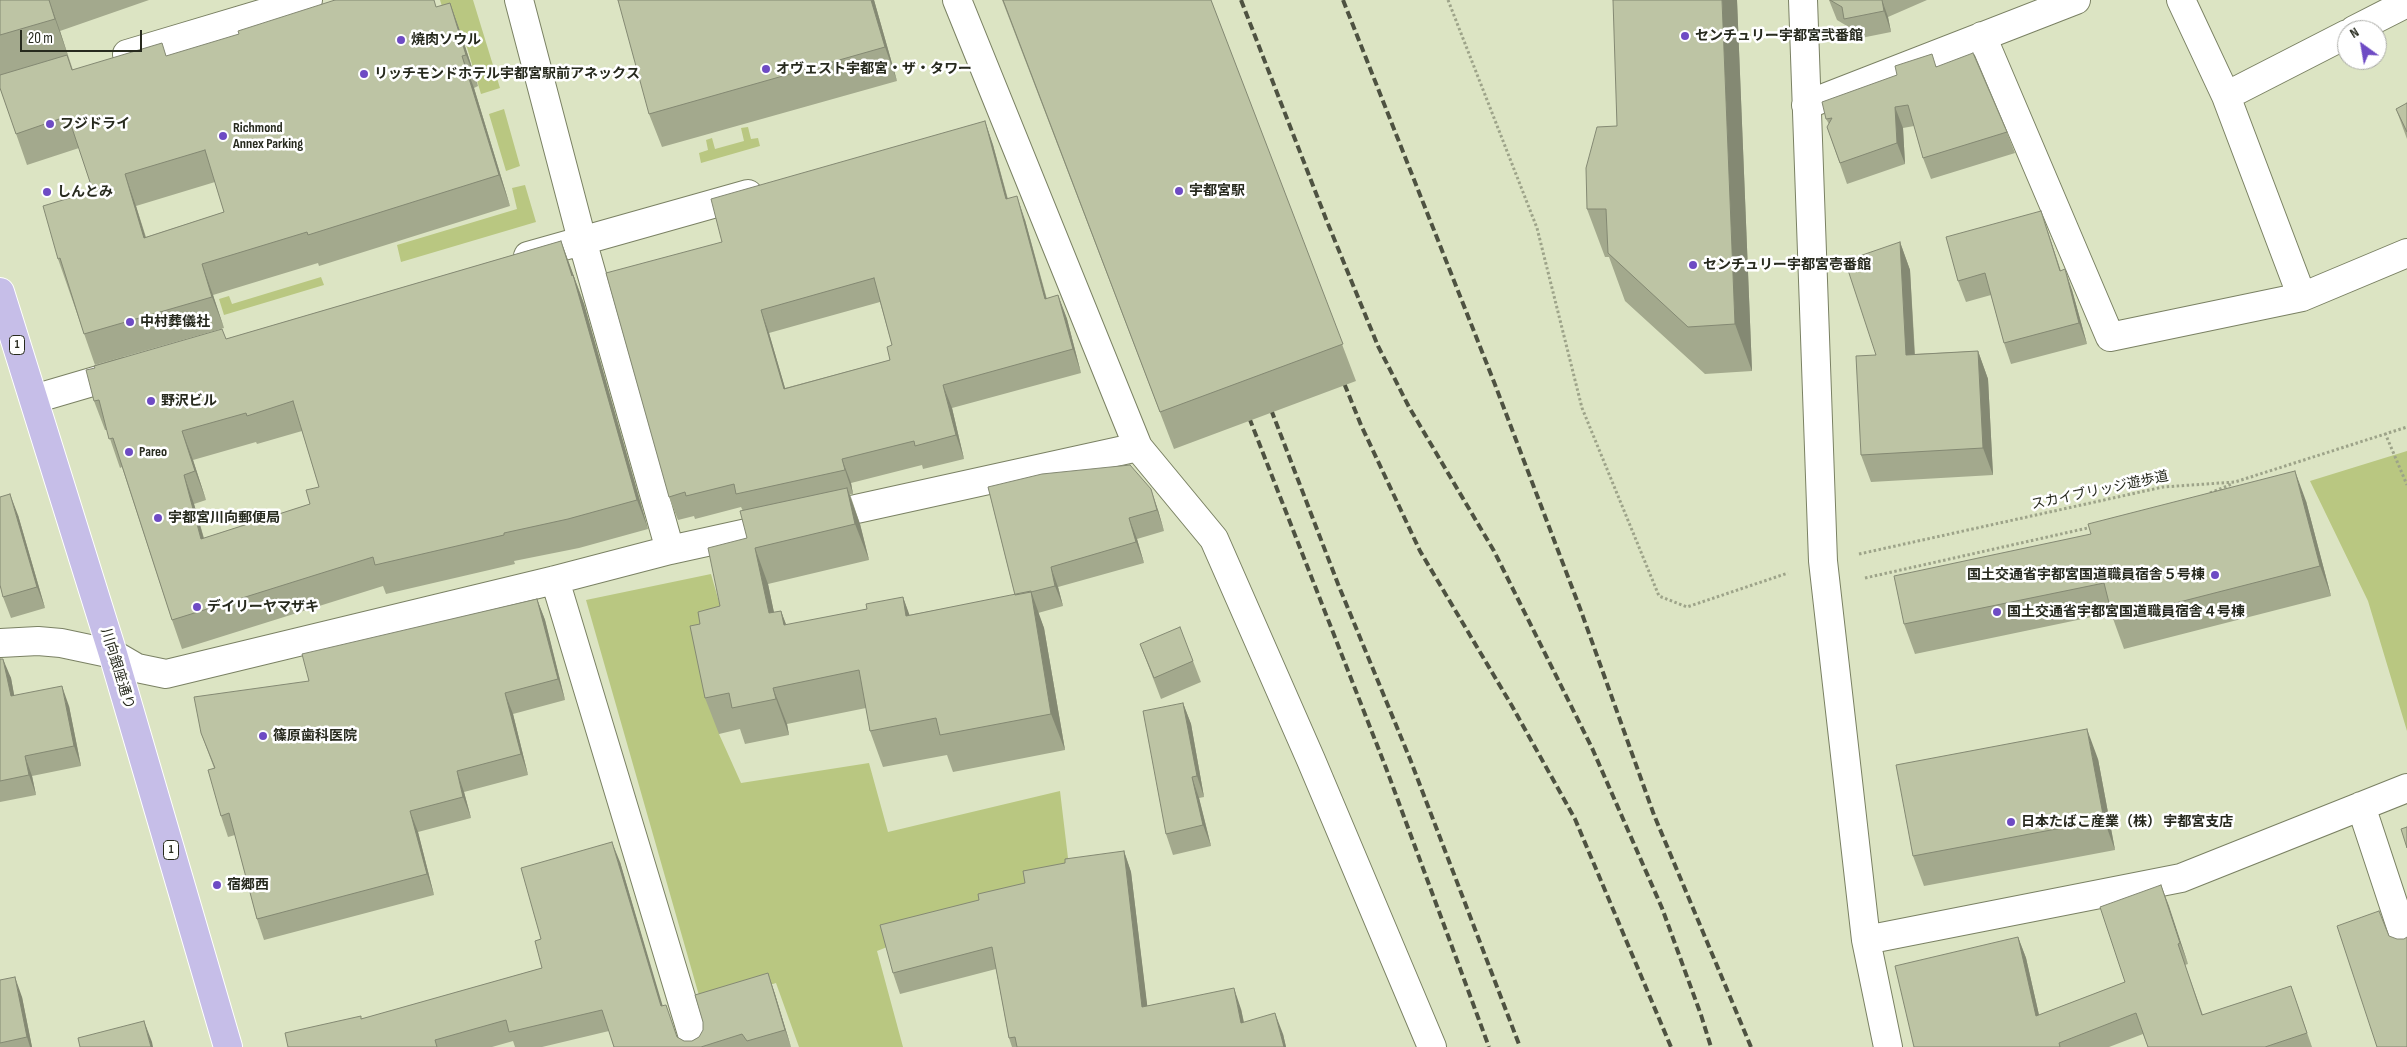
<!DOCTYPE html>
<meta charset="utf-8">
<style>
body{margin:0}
#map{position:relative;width:2407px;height:1047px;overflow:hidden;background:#dce4c3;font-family:"Sofia Sans Condensed",sans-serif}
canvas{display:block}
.north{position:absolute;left:2337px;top:20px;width:50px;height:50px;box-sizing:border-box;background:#fff;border:1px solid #a9aaa5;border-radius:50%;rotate:328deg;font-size:14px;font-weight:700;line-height:20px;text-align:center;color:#272a1e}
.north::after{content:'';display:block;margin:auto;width:18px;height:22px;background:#6e4bc4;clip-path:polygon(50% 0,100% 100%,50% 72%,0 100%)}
.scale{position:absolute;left:20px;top:30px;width:122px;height:22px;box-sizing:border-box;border:2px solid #272a1e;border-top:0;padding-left:6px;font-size:15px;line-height:18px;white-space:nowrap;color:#272a1e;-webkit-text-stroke:4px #fff;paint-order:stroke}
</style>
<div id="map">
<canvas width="2407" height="1047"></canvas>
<div class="north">N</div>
<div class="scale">20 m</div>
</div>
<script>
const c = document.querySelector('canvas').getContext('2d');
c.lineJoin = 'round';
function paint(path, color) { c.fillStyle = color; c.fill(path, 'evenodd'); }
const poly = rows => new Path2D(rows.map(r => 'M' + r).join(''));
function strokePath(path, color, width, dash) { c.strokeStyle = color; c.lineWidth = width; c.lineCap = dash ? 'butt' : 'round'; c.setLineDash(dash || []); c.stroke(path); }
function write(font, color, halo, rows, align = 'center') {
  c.font = font + ' "Sofia Sans Condensed","Noto Sans JP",sans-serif'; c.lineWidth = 5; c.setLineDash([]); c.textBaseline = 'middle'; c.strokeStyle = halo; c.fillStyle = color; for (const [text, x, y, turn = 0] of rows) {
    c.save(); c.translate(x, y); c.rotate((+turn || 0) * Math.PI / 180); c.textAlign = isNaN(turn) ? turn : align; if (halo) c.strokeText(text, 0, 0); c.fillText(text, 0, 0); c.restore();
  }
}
paint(poly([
 [440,0,473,0,500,88,481,94,462,31,451,35],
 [504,109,520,166,506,171,489,114],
 [748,127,751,139,758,138,760,146,701,163,699,153,708,150,706,140,712,138,715,149,744,141,741,128],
 [525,185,536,222,401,262,397,245,517,209,512,188],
 [321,277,324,285,224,315,219,299,229,296,232,304],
 [2407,451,2407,731,2368,601,2310,481],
 [711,574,729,637,719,734,741,783,869,763,888,832,1060,791,1070,875,877,951,903,1047,799,1047,776,983,702,1006,586,600]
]), '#b9c781');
const minor = poly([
 [519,0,582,240,670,550],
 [957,0,1138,447,1214,539,1311,760,1432,1047],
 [1803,0,1823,561,1866,940,1888,1047],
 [2181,0,2226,96,2302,297],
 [2354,30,2407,3],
 [1982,36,2110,337,2302,297,2407,253],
 [127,54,308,0],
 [2226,96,2347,34],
 [1806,105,2076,0],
 [528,256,748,194],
 [34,399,126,372],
 [555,580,696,1047],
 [0,643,38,641,61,643,113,654,137,668,166,674,555,580,670,550,1138,447],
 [2361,806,2407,945],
 [1866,940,2181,878,2407,788]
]);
const major = poly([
 [0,292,113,654,228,1047]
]);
strokePath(minor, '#7a8163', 30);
strokePath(major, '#fff', 30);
strokePath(poly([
 [1448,0,1537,228,1582,408,1659,596,1687,607,1788,573],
 [2385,433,2407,485],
 [2210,493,2232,484],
 [1859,554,2163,487,2235,482,2407,427],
 [1865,578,2092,527]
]), '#9da389', 3, [2.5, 2.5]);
strokePath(minor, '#fff', 28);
strokePath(major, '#c6bee8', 28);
strokePath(poly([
 [1241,0,1326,219,1378,346,1409,407,1494,551,1592,748,1662,908,1701,1015,1711,1047],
 [1343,0,1494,382,1581,611,1654,815,1751,1047],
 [1340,373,1361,425,1420,551,1512,706,1575,819,1671,1047],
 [1267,399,1338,584,1410,759,1520,1047],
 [1245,407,1386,768,1489,1047]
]), '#4e5241', 4, [8, 4]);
paint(poly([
 [0,0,149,0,60,31,73,70,167,56,438,7,450,3,461,34,478,86,474,88,510,206,319,266,318,263,213,295,224,328,95,365,58,259,93,191,79,148,27,165,0,88],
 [215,182,224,212,146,237,136,206],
 [874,0,897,81,662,147,649,114],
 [1002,0,1211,0,1356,381,1174,449],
 [1737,0,1752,371,1705,374,1625,301,1609,257,1605,257,1587,209,1617,126],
 [1829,0,1927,0,1888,17,1891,32,1851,40,1847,26,1837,20],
 [1937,66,2007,132,2015,153,1931,179,1923,158,1914,126,1903,128,1905,164,1847,184,1827,127,1829,124,1826,119],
 [2407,103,2407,139,2396,109],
 [985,121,993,145,1008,199,1025,220,1047,299,1058,295,1067,319,1081,373,952,408,964,459,923,469,922,465,851,483,853,494,850,494,860,524,869,560,768,584,774,613,781,611,786,625,867,609,903,597,909,615,1015,595,988,487,1158,510,1164,531,1137,539,1144,563,1058,587,1063,606,1038,613,1044,628,1065,750,953,772,947,755,883,767,870,731,866,708,787,724,789,735,745,744,740,729,719,734,705,698,700,624,720,606,747,538,743,511,741,507,695,519,694,516,678,520,669,497,722,242],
 [880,302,892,345,890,360,785,388,769,333],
 [2048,232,2061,271,2072,290,2087,344,2011,364,2004,343,1991,295,1966,302,1958,281],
 [561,241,584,304,648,529,579,548,514,561,515,564,386,594,383,586,182,649,172,620,122,467,120,468,107,430,105,430,94,401,222,329,226,339],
 [302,431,319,487,310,504,204,538,194,504,206,500,193,460,256,442,257,444],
 [1900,242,1910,270,1915,354,1978,351,1988,379,1993,475,1871,482,1861,455,1876,355],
 [2306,501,2331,596,2124,649,2111,613,1915,654,1904,624],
 [18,515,45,608,11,618,3,597],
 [537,599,545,620,565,700,513,714,528,775,464,792,471,818,418,832,434,895,264,940,257,919,235,835,228,837,221,816,214,768,201,733,309,681],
 [1140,644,1193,661,1201,682,1161,699],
 [0,659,11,678,14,695,69,706,81,766,32,776,36,795,0,802],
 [1183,703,1191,724,1204,797,1199,798,1211,846,1173,855,1166,834],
 [2098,759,2115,850,1924,886,1913,856],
 [1124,851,1131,872,1147,1006,1241,1009,1244,1022,1283,1034,1286,1047,1012,1047,1009,1038,996,969,900,994,893,973,979,900,1025,883],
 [620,862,662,1006,677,1037,684,1041,692,1041,699,1037,768,973,775,994,791,1047,614,1047,609,1031,542,1047,515,1047,513,1041,492,1047,288,1047,362,1019,542,968,541,939],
 [2161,885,2188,964,2185,965,2203,1015,2291,986,2312,1047,2148,1047,2143,1034,2109,1047,1914,1047,2018,937,2026,958,2039,1015,2125,982],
 [0,980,22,997,32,1047,0,1047]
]), '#a3a98d');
paint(poly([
 [49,0,60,31,68,56,55,19],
 [871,0,874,0,897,81,885,47],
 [1722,0,1737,0,1752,371,1735,324],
 [1882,0,1888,17,1891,32,1884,11],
 [450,3,461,34,478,86,466,55],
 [462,56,474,88,510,206,499,175],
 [1895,107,1903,128,1905,164,1897,143],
 [985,121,993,145,1014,223,1006,199],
 [125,174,136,206,155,269,144,238],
 [1017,196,1025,220,1053,323,1045,299],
 [2041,211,2048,232,2067,292,2060,271],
 [561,241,584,304,648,529,637,500],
 [1900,242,1910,270,1916,382,1906,355],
 [202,264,213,295,224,328,212,297],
 [2065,269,2072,290,2087,344,2079,323],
 [1058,295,1067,319,1081,373,1073,349],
 [761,310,769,333,792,412,784,389],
 [1978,351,1988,379,1993,475,1983,448],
 [943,385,952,408,964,459,956,435],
 [182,431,193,460,206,500,195,471],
 [842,459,851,483,853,494,845,470],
 [2295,471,2306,501,2331,596,2320,566],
 [184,475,194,504,212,568,201,539],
 [847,488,860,524,869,560,855,524],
 [1151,489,1158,510,1164,531,1157,510],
 [10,494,18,515,45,608,37,587],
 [1129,518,1137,539,1144,563,1136,542],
 [755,548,768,584,782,650,769,613],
 [1051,567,1058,587,1063,606,1055,586],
 [1031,591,1044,628,1065,750,1051,714],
 [903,597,916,633,906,616],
 [537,599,545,620,565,700,558,679],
 [781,611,795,648,784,625],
 [3,659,11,678,18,716,11,696],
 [62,686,69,706,81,766,74,746],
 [773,688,787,724,789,735,776,699],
 [505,693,513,714,528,775,521,754],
 [1183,703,1191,724,1204,797,1197,776],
 [2087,729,2098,759,2115,850,2104,820],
 [25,756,32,776,36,795,29,775],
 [457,771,464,792,471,818,463,797],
 [1192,777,1199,798,1211,846,1203,825],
 [410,811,418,832,434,895,427,874],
 [612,842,620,862,669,1027,661,1006],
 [1124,851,1131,872,1150,1028,1142,1007],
 [2161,885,2169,906,2188,964,2180,943],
 [2018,937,2026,958,2044,1037,2036,1016],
 [768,973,775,994,791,1047,785,1030],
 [15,977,22,997,32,1047,30,1047,27,1037],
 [1234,988,1241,1009,1248,1044,1241,1023],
 [1275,1013,1283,1034,1286,1047,1284,1047],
 [144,1021,152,1042,153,1047,151,1047]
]), '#848973');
const building = poly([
 [0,0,49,0,55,19,0,35,0,0],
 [335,0,434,0,436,7,450,3,466,55,462,56,499,175,308,235,307,232,202,264,212,297,84,334,60,258,58,259,43,206,93,191,68,116,16,134,0,88,0,75,67,55,72,70,162,43,166,56,239,34,238,31,335,0],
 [205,150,224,212,144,238,125,174,205,150],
 [618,0,871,0,885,47,649,114,618,0],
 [1003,0,1211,0,1343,344,1160,412,1003,0],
 [1613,0,1722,0,1735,324,1688,327,1608,253,1606,209,1587,209,1586,168,1597,127,1617,126,1613,0],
 [1830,0,1882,0,1884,11,1844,19,1842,7,1830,0],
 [1973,53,2007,132,1923,158,1908,105,1895,107,1897,143,1840,163,1827,127,1832,118,1826,119,1822,102,1897,75,1895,66,1932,54,1936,67,1973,53],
 [2407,103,2407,132,2396,109,2407,103],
 [985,121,1006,199,1017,196,1045,299,1058,295,1073,349,943,385,956,435,915,446,914,441,842,459,845,470,736,494,734,484,686,496,685,492,669,497,606,273,722,242,711,199,985,121],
 [874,278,892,345,887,347,890,360,784,389,761,310,874,278],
 [2041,211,2060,271,2065,269,2079,323,2004,343,1985,273,1958,281,1946,237,2041,211],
 [561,241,572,276,573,275,637,500,568,519,504,533,504,535,375,565,373,557,172,620,113,438,109,439,99,400,94,401,86,370,95,368,94,366,222,329,226,339,561,241],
 [293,401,319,487,306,490,310,504,201,539,184,475,195,471,182,431,246,413,247,416,293,401],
 [1900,242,1906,355,1978,351,1983,448,1861,455,1856,356,1876,355,1845,261,1900,242],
 [1130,465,1151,489,1157,510,1129,518,1136,542,1051,567,1055,586,1031,592,1015,595,988,487,1042,474,1130,465],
 [2295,471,2320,566,2113,619,2104,583,1904,624,1894,576,2091,534,2088,524,2295,471],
 [847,488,855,524,755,548,769,613,781,611,784,625,867,609,866,604,903,597,906,616,1031,591,1051,714,940,735,936,718,870,731,859,670,773,688,776,699,732,708,729,693,705,698,690,626,700,624,698,612,720,606,708,548,747,538,740,511,847,488],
 [10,494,37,587,3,597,0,585,0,497,10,494],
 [537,599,558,679,505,693,521,754,457,771,463,797,410,811,427,874,257,919,229,813,221,816,208,770,215,768,201,733,194,697,309,681,302,654,537,599],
 [1180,627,1193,661,1154,678,1140,644,1180,627],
 [0,659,3,659,11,696,62,686,74,746,25,756,29,775,0,781,0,659],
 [1183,703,1197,776,1192,777,1203,825,1166,834,1143,711,1183,703],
 [2087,729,2104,820,1913,856,1896,765,2087,729],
 [2407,827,2407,848,2401,829,2407,827],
 [612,842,661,1006,666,1005,677,1037,684,1041,692,1041,699,1037,703,1030,703,1022,695,995,768,973,785,1030,747,1041,742,1034,701,1047,614,1047,602,1010,509,1032,506,1020,435,1040,437,1047,288,1047,285,1033,361,1016,361,1019,542,968,535,941,541,939,521,868,612,842],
 [1124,851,1142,1007,1234,988,1241,1023,1275,1013,1284,1047,1017,1047,1015,1037,1009,1038,992,947,893,973,880,925,979,900,978,894,1025,883,1023,871,1065,863,1065,859,1124,851],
 [2161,885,2180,943,2178,944,2202,1015,2291,986,2307,1033,2265,1047,2148,1047,2136,1013,2059,1043,2060,1047,1914,1047,1895,966,2018,937,2036,1016,2125,982,2100,907,2161,885],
 [2379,911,2389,936,2397,939,2404,939,2407,937,2407,1047,2377,1047,2337,926,2379,911],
 [15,977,27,1037,0,1043,0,980,15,977],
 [144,1021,151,1047,80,1047,78,1038,144,1021]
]);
paint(building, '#bdc4a4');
strokePath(building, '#848973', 1);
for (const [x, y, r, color] of [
 [1685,36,5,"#6e4bc4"],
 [401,40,5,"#6e4bc4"],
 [766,69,5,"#6e4bc4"],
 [364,74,5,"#6e4bc4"],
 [50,124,5,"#6e4bc4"],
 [223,136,5,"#6e4bc4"],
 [1179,191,5,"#6e4bc4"],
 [47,192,5,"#6e4bc4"],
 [1693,265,5,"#6e4bc4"],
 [130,322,5,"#6e4bc4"],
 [151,401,5,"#6e4bc4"],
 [129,452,5,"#6e4bc4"],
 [158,518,5,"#6e4bc4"],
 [2215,575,5,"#6e4bc4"],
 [197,607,5,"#6e4bc4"],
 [1997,612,5,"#6e4bc4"],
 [263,736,5,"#6e4bc4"],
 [2011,822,5,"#6e4bc4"],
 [217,885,5,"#6e4bc4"]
]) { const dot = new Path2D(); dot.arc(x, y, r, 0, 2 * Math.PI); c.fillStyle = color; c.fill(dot); strokePath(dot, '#fff', 2); }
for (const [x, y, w] of [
 [17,345,15],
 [171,850,15]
]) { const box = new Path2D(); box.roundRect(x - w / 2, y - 9.5, w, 19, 4); c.fillStyle = '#fff'; c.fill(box); strokePath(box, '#272a1e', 1); }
write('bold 12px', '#272a1e', null, [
 ["1",17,345],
 ["1",171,850]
]);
write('bold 14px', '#272a1e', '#fff', [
 ["センチュリー宇都宮弐番館",1695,36],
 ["焼肉ソウル",411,40],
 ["オヴェスト宇都宮・ザ・タワー",776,69],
 ["リッチモンドホテル宇都宮駅前アネックス",374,74],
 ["フジドライ",60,124],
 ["Richmond",233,128],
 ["Annex Parking",233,144],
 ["宇都宮駅",1189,191],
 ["しんとみ",57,192],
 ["センチュリー宇都宮壱番館",1703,265],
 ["中村葬儀社",140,322],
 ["野沢ビル",161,401],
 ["Pareo",139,452],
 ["宇都宮川向郵便局",168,518],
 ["国土交通省宇都宮国道職員宿舎５号棟",2205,575,"right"],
 ["デイリーヤマザキ",207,607],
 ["国土交通省宇都宮国道職員宿舎４号棟",2007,612],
 ["篠原歯科医院",273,736],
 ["日本たばこ産業（株） 宇都宮支店",2021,822],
 ["宿郷西",227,885]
], 'left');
write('14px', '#272a1e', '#fff', [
 ["スカイブリッジ遊歩道",2100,491,-12],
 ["川向銀座通り",117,669,73]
]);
</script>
